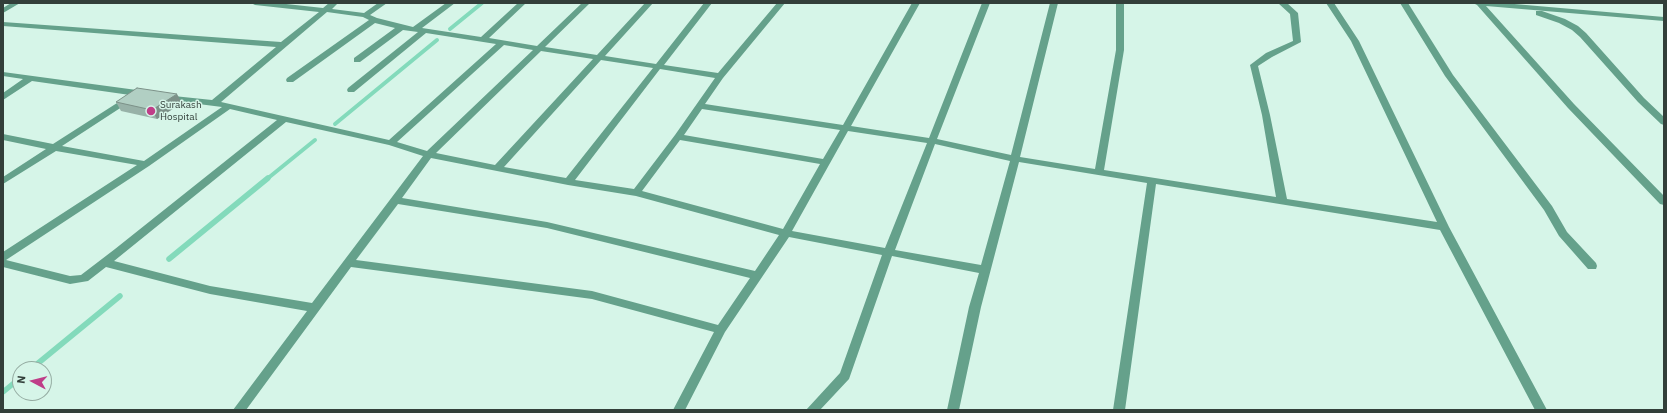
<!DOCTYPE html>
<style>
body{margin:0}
#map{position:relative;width:1667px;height:413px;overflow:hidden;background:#d6f5e8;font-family:"IBM Plex Sans",sans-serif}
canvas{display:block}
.frame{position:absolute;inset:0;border:4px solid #333f3a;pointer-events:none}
.north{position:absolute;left:12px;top:361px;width:40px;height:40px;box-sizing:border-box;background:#d6f5e8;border:1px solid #95aca2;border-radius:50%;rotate:277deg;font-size:11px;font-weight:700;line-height:16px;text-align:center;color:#333f3a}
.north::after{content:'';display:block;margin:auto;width:14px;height:18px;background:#bf3e88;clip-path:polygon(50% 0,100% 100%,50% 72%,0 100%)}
</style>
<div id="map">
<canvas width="1667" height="413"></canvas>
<div class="frame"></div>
<div class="north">N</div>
</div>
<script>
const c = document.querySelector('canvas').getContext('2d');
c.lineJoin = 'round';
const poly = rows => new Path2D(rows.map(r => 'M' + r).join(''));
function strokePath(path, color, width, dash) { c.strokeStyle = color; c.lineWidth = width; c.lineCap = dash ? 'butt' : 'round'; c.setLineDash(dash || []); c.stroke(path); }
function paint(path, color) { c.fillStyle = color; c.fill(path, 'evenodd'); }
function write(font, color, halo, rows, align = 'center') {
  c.font = font + ' "IBM Plex Sans",sans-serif'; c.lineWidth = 3; c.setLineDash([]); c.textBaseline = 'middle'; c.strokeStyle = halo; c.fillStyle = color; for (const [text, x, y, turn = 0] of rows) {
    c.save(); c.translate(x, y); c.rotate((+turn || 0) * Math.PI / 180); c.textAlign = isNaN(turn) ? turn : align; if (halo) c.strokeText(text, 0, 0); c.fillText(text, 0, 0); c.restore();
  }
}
strokePath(poly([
 [450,29,482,3],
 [335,124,437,40],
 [267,179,315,140]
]), '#83dabb', 4);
strokePath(poly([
 [169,259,268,178],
 [31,369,120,296],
 [3,392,20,378]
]), '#83dabb', 5.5);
paint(poly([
 [11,3,20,3,3,13,3,8,11,3],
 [251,3,277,3,323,8,329,3,338,3,332,9,364,13,378,3,387,3,370,15,377,18,413,27,446,3,455,3,422,28,481,37,518,3,526,3,489,38,537,46,582,3,590,3,545,47,597,55,645,3,653,3,605,56,656,64,704,3,712,3,664,65,718,73,777,3,785,3,723,78,705,104,843,125,912,3,920,3,851,126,929,138,982,3,990,3,937,139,1011,155,1050,3,1058,3,1020,157,1095,169,1116,50,1116,3,1124,3,1124,50,1104,170,1276,197,1262,115,1250,65,1266,53,1293,41,1290,14,1278,3,1287,3,1298,13,1301,42,1272,57,1258,66,1270,115,1287,199,1437,222,1351,41,1326,3,1334,3,1359,41,1449,227,1547,410,1535,410,1440,230,1156,184,1125,410,1113,410,1147,183,1019,162,981,307,959,410,947,410,969,307,979,273,892,256,849,379,820,410,806,410,840,373,882,255,789,237,725,332,685,410,673,410,714,332,592,299,351,267,246,410,233,410,307,311,210,294,106,267,88,281,70,284,3,267,3,252,137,165,56,151,3,184,3,177,46,149,3,140,3,134,53,144,128,96,131,97,132,99,131,101,62,146,144,161,222,107,167,100,164,99,163,97,164,95,212,100,276,47,3,26,3,22,281,42,319,12,255,5,251,3],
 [327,12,363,17,369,20,287,78,286,80,287,82,293,82,375,23,395,28,354,58,354,62,360,62,403,30,418,32,348,88,347,90,348,92,354,92,426,33,496,44,389,140,221,102,327,12],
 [504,45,533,50,427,151,397,142,504,45],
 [541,51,593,59,495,165,436,153,541,51],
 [601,60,653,68,566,178,504,167,601,60],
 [660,69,715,78,675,135,634,189,575,180,660,69],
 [230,109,277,120,115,249,81,275,70,276,6,260,149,166,230,109],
 [702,109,840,130,823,159,684,135,702,109],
 [286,122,389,145,423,156,312,303,210,286,114,261,286,122],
 [848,131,927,143,885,248,792,231,848,131],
 [680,140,820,164,783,229,642,191,680,140],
 [935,144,1010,161,981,265,895,250,935,144],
 [431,158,568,185,636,196,779,235,755,271,547,222,402,198,431,158],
 [398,204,547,228,750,278,718,325,592,291,356,260,398,204],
 [1400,3,1408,3,1453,75,1552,206,1567,232,1596,263,1597,266,1596,269,1588,269,1559,236,1544,210,1445,76,1400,3],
 [1473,3,1503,3,1664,17,1664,21,1486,6,1574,104,1664,196,1664,205,1660,204,1568,108,1477,5,1473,3],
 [1536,11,1542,11,1565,19,1578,26,1586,33,1644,98,1664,117,1664,125,1661,124,1638,102,1580,37,1572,30,1559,23,1536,15,1536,11],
 [3,72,144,91,148,94,144,97,32,81,3,100,3,93,23,79,3,76,3,72]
]), '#65a18b');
paint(poly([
 [116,102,182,103,157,119,121,111]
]), '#98b2a8');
paint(poly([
 [177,94,182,103,157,119,152,110]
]), '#7c9188');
const building = poly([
 [137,88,177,94,152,110,116,102,137,88]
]);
paint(building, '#b1cfc3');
strokePath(building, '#7c9188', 1);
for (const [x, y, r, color] of [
 [151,111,5,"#bf3e88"]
]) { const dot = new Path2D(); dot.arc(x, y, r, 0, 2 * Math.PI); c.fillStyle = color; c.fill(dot); strokePath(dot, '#d6f5e8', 1.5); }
write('10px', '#333f3a', '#d6f5e8', [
 ["Surakash",160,105],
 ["Hospital",160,117]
], 'left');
</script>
